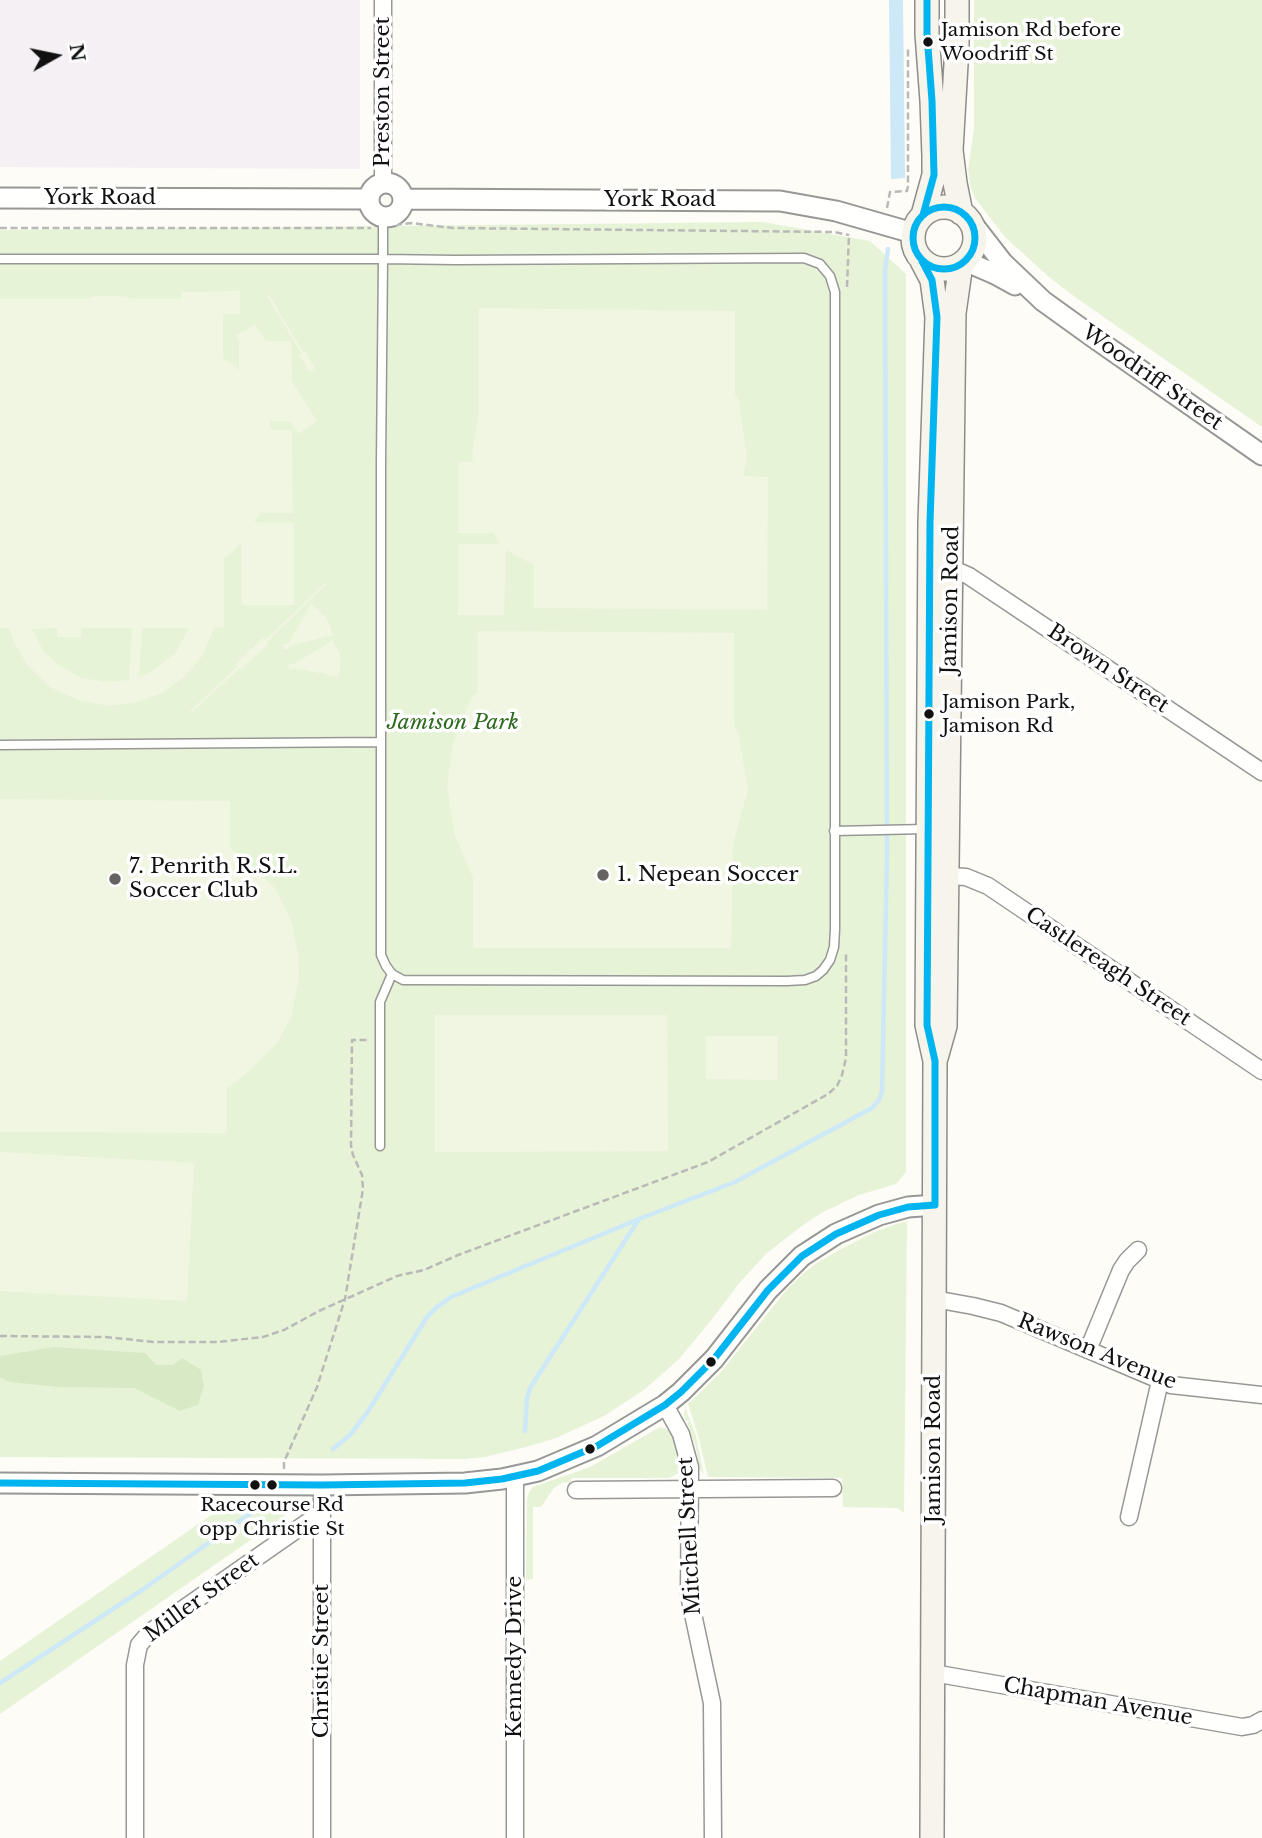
<!DOCTYPE html>
<style>
body{margin:0}
#map{position:relative;width:1262px;height:1838px;overflow:hidden;background:#fdfcf7;font-family:"Libre Baskerville",serif}
canvas{display:block}
.north{position:absolute;left:21px;top:21px;width:70px;height:70px;-webkit-text-stroke:5px #fff;paint-order:stroke;rotate:81deg;font-size:19px;font-weight:700;line-height:28px;text-align:center;color:#111}
.north::after{content:'';display:block;margin:auto;width:24px;height:32px;background:#111;clip-path:polygon(50% 0,100% 100%,50% 72%,0 100%)}
</style>
<div id="map">
<canvas width="1262" height="1838"></canvas>
<div class="north">N</div>
</div>
<script>
const c = document.querySelector('canvas').getContext('2d');
c.lineJoin = 'round';
function paint(path, color) { c.fillStyle = color; c.fill(path, 'evenodd'); }
const poly = rows => new Path2D(rows.map(r => 'M' + r).join(''));
function strokePath(path, color, width, dash) { c.strokeStyle = color; c.lineWidth = width; c.lineCap = dash ? 'butt' : 'round'; c.setLineDash(dash || []); c.stroke(path); }
function write(font, color, halo, rows, align = 'center') {
  c.font = font + ' "Libre Baskerville",serif'; c.lineWidth = 7; c.setLineDash([]); c.textBaseline = 'middle'; c.strokeStyle = halo; c.fillStyle = color; for (const [text, x, y, turn = 0] of rows) {
    c.save(); c.translate(x, y); c.rotate((+turn || 0) * Math.PI / 180); c.textAlign = isNaN(turn) ? turn : align; if (halo) c.strokeText(text, 0, 0); c.fillText(text, 0, 0); c.restore();
  }
}
paint(poly([
 [0,0,360,0,360,169,0,167]
]), '#f5f0f3');
paint(poly([
 [974,0,1262,0,1262,427,1075,297,1049,277,1005,237,975,198,971,188,968,170,974,129],
 [763,222,870,241,906,274,906,1172,896,1184,859,1195,821,1213,803,1225,767,1253,741,1281,709,1323,679,1359,645,1389,604,1416,556,1438,530,1446,485,1457,466,1459,0,1457,0,230],
 [907,1222,904,1513,898,1508,843,1507,842,1478,708,1477,698,1435,688,1404,720,1373,788,1288,804,1273,815,1264,843,1248,872,1233,899,1223],
 [685,1407,696,1436,704,1475,700,1469,695,1444,687,1423,689,1422,689,1420,686,1421,684,1415],
 [660,1427,666,1429,674,1435,682,1464,679,1473,669,1478,572,1478,570,1482,562,1483,554,1488,541,1507,533,1507,533,1579,526,1580,527,1499,529,1492,533,1487,590,1467],
 [223,1507,281,1507,285,1516,0,1714,0,1661]
]), '#e7f3d7');
paint(poly([
 [54,1347,145,1353,156,1365,173,1365,182,1358,201,1370,204,1386,198,1405,180,1411,134,1388,58,1387,10,1382,0,1377,0,1356]
]), '#d8eac5');
paint(poly([
 [240,291,240,314,223,314,223,359,233,364,239,371,239,341,236,336,255,324,266,341,291,341,292,381,317,421,298,434,290,421,269,421,272,430,292,430,293,513,261,513,254,522,294,523,294,605,242,605,241,542,234,551,224,558,224,627,214,628,203,655,184,677,162,693,137,702,109,706,78,700,50,687,28,666,13,641,10,629,0,628,0,299,84,299,96,296,118,296,138,299,181,299,181,292],
 [57,628,57,637,81,637,81,628,132,628,129,680,106,682,82,678,60,666,44,652,32,629],
 [142,628,189,628,176,652,153,671,139,677],
 [269,295,303,352,305,352,315,368,310,372,299,355,301,353,267,296],
 [479,308,735,311,735,395,739,401,747,459,743,476,768,477,767,610,534,608,534,565,506,550,504,615,458,615,459,544,500,544,493,533,458,533,459,462,473,462,472,456,478,419],
 [325,583,326,585,267,642,268,644,242,669,240,668,192,712,190,711,238,666,236,664,263,638,265,640],
 [311,604,326,617,333,635,289,646,288,649,284,649,283,645,288,644],
 [478,631,734,633,734,726,738,732,748,790,733,843,731,948,473,948,473,878,455,836,447,786,453,743,472,696,477,693],
 [333,640,341,657,339,677,295,668,291,670,288,668,289,664,294,664],
 [0,799,230,801,230,848,251,865,276,889,292,923,299,961,299,976,292,1015,277,1044,248,1072,227,1088,227,1133,0,1132],
 [435,1015,667,1015,668,1151,435,1152],
 [706,1036,778,1036,777,1080,706,1079],
 [0,1152,194,1163,187,1301,0,1291]
]), '#f0f6e1');
paint(poly([
 [889,0,903,0,905,178,891,179]
]), '#cde8f7');
strokePath(poly([
 [525,1431,527,1398,530,1388,639,1219],
 [333,1449,350,1435,367,1413,427,1317,436,1308,451,1297,639,1219,735,1182,872,1108,879,1100,882,1092,887,856,885,270,888,249],
 [0,1683,142,1590,251,1513]
]), '#cde8f7', 4.5);
const service = poly([
 [0,259,383,259,455,260,804,258,820,264,830,276,835,292,835,929,834,947,830,960,823,970,816,976,805,980,787,981,403,980,392,974,386,966,381,955,381,462,383,259,383,218],
 [0,745,381,742],
 [834,831,926,829],
 [380,1146,380,1002,392,974]
]);
const minor = poly([
 [383,183,383,0],
 [951,568,969,576,1262,772],
 [948,876,966,877,988,886,1262,1071],
 [934,1299,973,1306,1001,1313,1171,1385,1262,1395],
 [1088,1350,1121,1270,1127,1261,1138,1250],
 [665,1405,681,1434,690,1467,689,1595,712,1703,713,1838],
 [576,1490,833,1488],
 [1129,1517,1160,1381],
 [933,1673,1242,1727,1253,1725,1262,1720],
 [135,1838,135,1665,139,1645,150,1632,322,1512],
 [322,1838,322,1485],
 [515,1838,515,1476]
]);
const tertiary = poly([
 '369 200a17 17 0 1 1 34 0a17 17 0 1 1-34 0Z',
 [0,198,369,199],
 [404,199,780,201,836,211,913,233],
 [972,223,1003,263,1043,301,1093,337,1262,455],
 [965,261,995,274,1015,285],
 [0,1483,322,1485,465,1483,502,1479,538,1471,597,1446,665,1405,681,1392,714,1359,768,1290,802,1256,836,1234,879,1215,908,1207,935,1205]
]);
const secondary = poly([
 [957,0,957,47,951,150,955,183,961,213],
 '913 238a31 31 0 1 1 62 0a31 31 0 1 1-62 0Z',
 [923,215,934,175,934,156,932,101,927,34,927,0],
 [922,261,932,280,937,317,930,522,927,1025,935,1061,932,1838],
 [936,1058,945,1026,954,313,961,264]
]);
strokePath(service, '#979795', 11);
strokePath(minor, '#979795', 19);
strokePath(tertiary, '#979795', 23);
strokePath(secondary, '#8e8d8b', 26);
strokePath(poly([
 [887,208,890,192,907,191,908,186,908,48],
 [395,225,411,223,453,228,834,232,849,235],
 [0,228,371,228],
 [847,287,849,234],
 [0,1336,106,1337,153,1342,217,1342,263,1337,284,1330,319,1311,397,1276,424,1270,458,1255,708,1162,828,1094,837,1086,842,1075,846,1058,846,952],
 [284,1469,284,1462,317,1387,345,1299,363,1189,362,1175,353,1155,351,1146,352,1040,370,1040]
]), '#b9b9b8', 2.5, [7, 3.5]);
strokePath(service, '#fffffe', 8);
strokePath(minor, '#fffffe', 16);
strokePath(tertiary, '#fffffe', 19);
strokePath(secondary, '#f6f4eb', 23);
strokePath(poly([
 '913 238a31 31 0 1 1 62 0a31 31 0 1 1-62 0Z',
 [923,215,934,175,932,101,927,34,927,0],
 [0,1483,322,1485,465,1483,502,1479,538,1471,597,1446,665,1405,681,1392,714,1359,768,1290,802,1256,836,1234,879,1215,908,1207,935,1205,935,1061,927,1025,930,522,937,317,932,280,922,261]
]), '#00b5ef', 7);
for (const [x, y, r, color] of [
 [928,42,6,"#111"],
 [929,714,6,"#111"],
 [603,875,7,"#646362"],
 [115,879,7,"#646362"],
 [711,1362,6,"#111"],
 [590,1449,6,"#111"],
 [255,1485,6,"#111"],
 [272,1485,6,"#111"]
]) { const dot = new Path2D(); dot.arc(x, y, r, 0, 2 * Math.PI); c.fillStyle = color; c.fill(dot); strokePath(dot, '#fff', 2.5); }
write('19px', '#111', '#fff', [
 ["Jamison Rd before",941,31],
 ["Woodriff St",941,55],
 ["Jamison Park,",942,703],
 ["Jamison Rd",942,727],
 ["Racecourse Rd",272,1506,"center"],
 ["opp Christie St",272,1530,"center"]
], 'left');
write('21px', '#111', '#fff', [
 ["Preston Street",383,92,-90],
 ["York Road",100,198],
 ["York Road",660,200],
 ["Woodriff Street",1152,378,35],
 ["Jamison Road",951,600,-89],
 ["Brown Street",1108,669,34],
 ["Castlereagh Street",1108,967,34],
 ["Rawson Avenue",1097,1352,22],
 ["Jamison Road",934,1449,-90],
 ["Mitchell Street",690,1536,-93],
 ["Miller Street",202,1598,-36],
 ["Kennedy Drive",515,1657,-90],
 ["Christie Street",322,1661,-90],
 ["Chapman Avenue",1098,1702,10]
]);
write('italic 21px', '#2f6b1f', '#fff', [
 ["Jamison Park",453,723]
]);
write('21px', '#111', '#fff', [
 ["7. Penrith R.S.L.",129,867],
 ["Soccer Club",129,891],
 ["1. Nepean Soccer",617,875]
], 'left');
</script>
